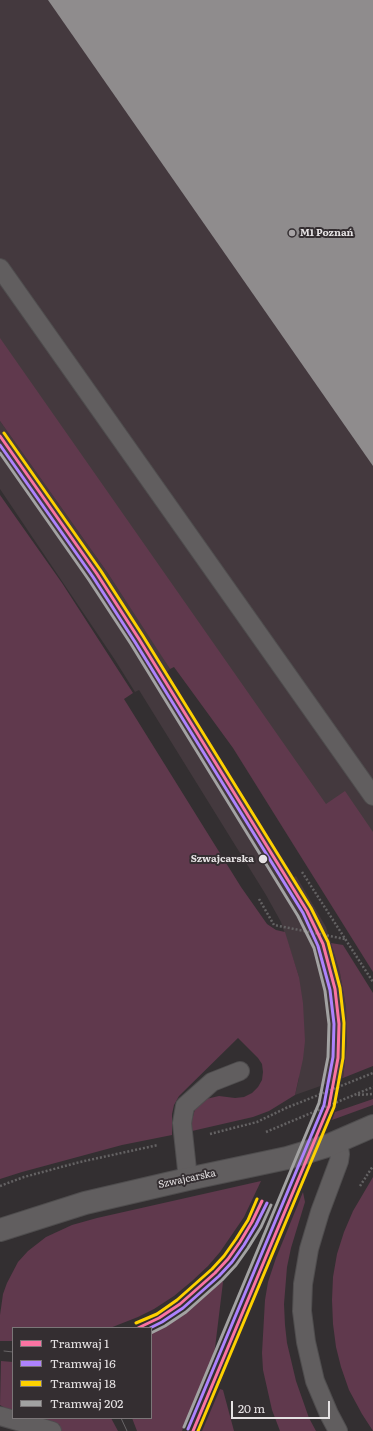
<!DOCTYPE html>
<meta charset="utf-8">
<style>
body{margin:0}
#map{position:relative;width:373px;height:1431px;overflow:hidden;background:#332f31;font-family:Literata,serif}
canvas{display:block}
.legend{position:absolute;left:12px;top:1327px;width:140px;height:92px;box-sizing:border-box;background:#342e31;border:1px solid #7b7678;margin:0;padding:5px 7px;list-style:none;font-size:12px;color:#e5e2e3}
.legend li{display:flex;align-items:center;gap:8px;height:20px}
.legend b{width:20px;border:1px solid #7b7678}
.scale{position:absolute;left:231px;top:1401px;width:99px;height:18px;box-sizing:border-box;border:2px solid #e5e2e3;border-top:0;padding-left:5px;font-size:12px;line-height:14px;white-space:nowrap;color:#e5e2e3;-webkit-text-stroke:3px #342e31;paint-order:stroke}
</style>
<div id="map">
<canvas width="373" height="1431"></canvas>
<ul class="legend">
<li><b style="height:5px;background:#fa73a2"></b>Tramwaj 1</li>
<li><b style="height:5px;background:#ad82fd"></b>Tramwaj 16</li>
<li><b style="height:5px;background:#fdd100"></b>Tramwaj 18</li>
<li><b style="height:5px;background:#a2a2a2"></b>Tramwaj 202</li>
</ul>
<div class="scale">20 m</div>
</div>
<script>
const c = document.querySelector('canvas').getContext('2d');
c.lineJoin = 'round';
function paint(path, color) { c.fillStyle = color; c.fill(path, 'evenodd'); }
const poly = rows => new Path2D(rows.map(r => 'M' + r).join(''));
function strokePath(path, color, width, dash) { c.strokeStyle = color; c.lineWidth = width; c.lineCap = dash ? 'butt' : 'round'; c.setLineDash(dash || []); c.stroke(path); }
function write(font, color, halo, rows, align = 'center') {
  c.font = font + ' Literata,serif'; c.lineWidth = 4; c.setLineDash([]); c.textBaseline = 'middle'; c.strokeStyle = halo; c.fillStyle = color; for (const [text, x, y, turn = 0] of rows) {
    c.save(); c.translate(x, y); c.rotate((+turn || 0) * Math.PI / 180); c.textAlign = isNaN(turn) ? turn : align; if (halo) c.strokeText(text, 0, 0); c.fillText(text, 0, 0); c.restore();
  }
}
paint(poly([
 [0,0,373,0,373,936,0,400],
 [0,421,107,572,159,651,170,669,166,673,294,877,296,876,326,927,340,973,346,1007,347,1043,343,1078,295,1095,299,1078,299,977,281,922,266,895,139,690,135,692,115,660,0,489]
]), '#44393e');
paint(poly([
 [0,338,326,804,345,791,373,832,373,972,233,748,174,667,170,669,107,572,0,421],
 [0,495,62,583,133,693,124,699,241,887,267,924,276,930,285,932,299,977,303,1003,305,1041,303,1059,295,1095,269,1111,253,1117,192,1131,191,1124,195,1109,206,1099,219,1096,235,1098,244,1097,252,1093,258,1087,262,1080,263,1072,262,1064,258,1058,238,1038,179,1096,174,1105,172,1114,172,1135,122,1145,22,1172,0,1179],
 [331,943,343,945,373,993,373,1066,343,1078,347,1043,346,1007,340,973],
 [373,1099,373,1105,332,1120,335,1112],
 [373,1177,373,1431,362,1414,349,1390,341,1367,336,1347,333,1324,332,1300,333,1277,337,1254,344,1232,353,1211],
 [261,1181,244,1217,220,1252,208,1266,192,1281,174,1296,154,1309,138,1317,110,1328,13,1328,13,1341,0,1341,0,1315,3,1294,7,1283,18,1262,28,1251,46,1237,72,1225,97,1218],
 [303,1192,305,1202,291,1248,287,1267,284,1304,285,1325,287,1343,296,1381,309,1418,316,1431,280,1431,272,1410,263,1370,262,1353,265,1300,268,1282,276,1258],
 [220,1280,223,1282,215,1348,212,1361,182,1431,137,1431,132,1418,151,1418,151,1332,163,1327,186,1312,205,1296],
 [1,1361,13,1362,13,1411,7,1409,0,1405],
 [220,1389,223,1390,234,1431,202,1431],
 [36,1418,111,1418,118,1431,59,1431,60,1425]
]), '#60394d');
paint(poly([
 [48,0,373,0,373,466]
]), '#8f8c8d');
const service = poly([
 [0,268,373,796],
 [188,1179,182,1123,185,1106,212,1082,240,1071],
 [0,1416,52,1431],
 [338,1431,329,1414,315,1381,306,1342,302,1311,303,1284,309,1249,320,1212,339,1161,340,1154,338,1141]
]);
const tertiary = poly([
 [0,1230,85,1203,188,1179,287,1158,327,1146,373,1126]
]);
strokePath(service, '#4f4d4e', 20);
strokePath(tertiary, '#4f4d4e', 24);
strokePath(poly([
 [302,872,373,982],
 [259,899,274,925,345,939],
 [358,1095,373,1094],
 [266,1132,373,1087],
 [210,1134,257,1122,286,1108,373,1073],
 [0,1186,24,1177,80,1162,158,1145],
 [360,1186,373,1166]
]), '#646263', 2.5, [2, 2]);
strokePath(service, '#615e5f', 18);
strokePath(tertiary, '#615e5f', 22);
strokePath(poly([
 [4,1351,13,1352],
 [121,1418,127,1431]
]), '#686567', 1);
strokePath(poly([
 [0,436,97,574,139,639,307,911,323,944,335,989,339,1024,338,1058,329,1106,193,1431],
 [138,1328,159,1318,180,1304,215,1273,228,1259,240,1242,252,1222,262,1201]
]), '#fa73a2', 3);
strokePath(poly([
 [0,445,93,577,135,642,303,913,318,946,330,990,334,1024,333,1057,324,1105,188,1429],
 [150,1328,162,1322,183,1308,219,1276,232,1262,244,1245,256,1225,267,1203]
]), '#ad82fd', 3);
strokePath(poly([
 [4,433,101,571,143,636,311,908,328,942,340,988,344,1023,343,1058,334,1107,198,1431],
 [136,1323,157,1314,177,1300,212,1269,224,1256,236,1239,248,1220,257,1199]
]), '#fdd100', 3);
strokePath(poly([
 [0,453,89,580,131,644,298,916,314,948,325,991,329,1024,328,1057,319,1103,184,1427],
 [151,1333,165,1326,186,1312,222,1280,236,1265,248,1248,261,1227,271,1205]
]), '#a2a2a2', 3);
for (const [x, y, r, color] of [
 [292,233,4,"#a7a3a5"],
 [263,859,5,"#e5e2e3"]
]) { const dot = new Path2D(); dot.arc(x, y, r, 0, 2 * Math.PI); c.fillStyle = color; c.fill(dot); strokePath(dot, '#342e31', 1.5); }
write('bold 10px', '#e5e2e3', '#342e31', [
 ["M1 Poznań",300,233]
], 'left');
write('bold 10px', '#e5e2e3', '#342e31', [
 ["Szwajcarska",254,859]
], 'right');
write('10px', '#e5e2e3', '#342e31', [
 ["Szwajcarska",187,1179,-12]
]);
</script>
